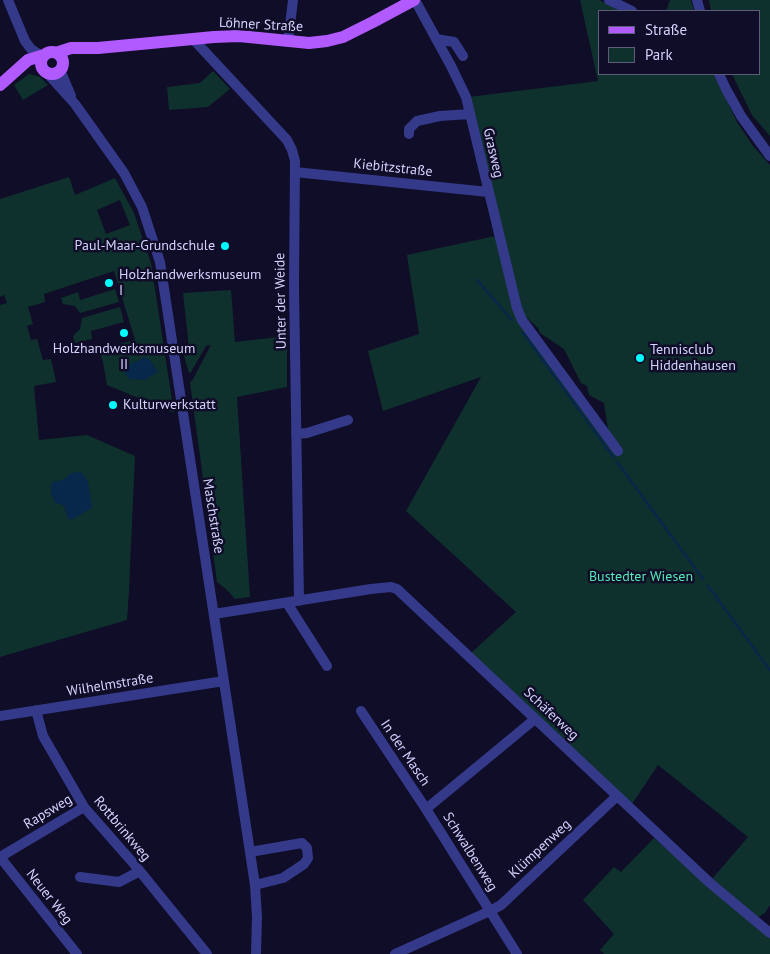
<!DOCTYPE html>
<meta charset="utf-8">
<style>
body{margin:0}
#map{position:relative;width:770px;height:954px;overflow:hidden;background:#0f0d27;font-family:"PT Sans",sans-serif}
canvas{display:block}
.legend{position:absolute;left:598px;top:10px;width:162px;height:65px;box-sizing:border-box;background:#0f0d27;border:1px solid #5e5c7d;margin:0;padding:6px 9px;list-style:none;font-size:15px;color:#d4d3ff}
.legend li{display:flex;align-items:center;gap:10px;height:25px}
.legend b{width:25px;border:1px solid #5e5c7d}
</style>
<div id="map">
<canvas width="770" height="954"></canvas>
<ul class="legend">
<li><b style="height:6px;background:#b15aff"></b>Straße</li>
<li><b style="height:14px;background:#0f312d"></b>Park</li>
</ul>
</div>
<script>
const c = document.querySelector('canvas').getContext('2d');
c.lineJoin = 'round';
function paint(path, color) { c.fillStyle = color; c.fill(path, 'evenodd'); }
const poly = rows => new Path2D(rows.map(r => 'M' + r).join(''));
function strokePath(path, color, width, dash) { c.strokeStyle = color; c.lineWidth = width; c.lineCap = dash ? 'butt' : 'round'; c.setLineDash(dash || []); c.stroke(path); }
function write(font, color, halo, rows, align = 'center') {
  c.font = font + ' "PT Sans",sans-serif'; c.lineWidth = 5; c.setLineDash([]); c.textBaseline = 'middle'; c.strokeStyle = halo; c.fillStyle = color; for (const [text, x, y, turn = 0] of rows) {
    c.save(); c.translate(x, y); c.rotate((+turn || 0) * Math.PI / 180); c.textAlign = isNaN(turn) ? turn : align; if (halo) c.strokeText(text, 0, 0); c.fillText(text, 0, 0); c.restore();
  }
}
paint(poly([
 [580,0,599,0,623,11,599,11,599,74,714,74,737,122,753,146,770,165,770,905,765,913,757,918,712,879,748,837,658,765,632,804,471,653,516,612,406,511,481,377,383,411,368,351,419,334,407,255,495,236,516,316,609,436,604,403,589,395,587,386,581,383,564,349,540,333,538,328,523,314,469,97,598,81],
 [670,0,691,0,694,11,666,11],
 [709,0,770,0,770,136,752,115,732,74,759,74,759,11,711,11],
 [213,71,230,89,208,107,169,110,167,87,200,83],
 [29,74,40,77,48,85,23,100,14,85],
 [69,177,75,195,115,178,134,213,151,263,174,413,107,385,103,362,98,349,135,340,114,271,44,294,45,302,28,307,33,324,27,326,31,340,37,339,43,360,51,359,56,382,34,386,39,440,87,435,135,456,129,590,127,620,0,657,0,305,7,303,4,295,0,297,0,199],
 [120,200,130,225,106,234,97,210],
 [68,477,68,518,64,506,61,504,63,480],
 [115,289,119,302,80,313,75,306,63,304,61,298,78,292,80,300],
 [231,290,235,342,287,336,287,387,237,397,250,597,235,599,227,590,217,582,190,382,192,381,211,345,206,346,191,372,189,373,182,349,189,348,183,293],
 [120,307,124,322,91,331,92,339,75,343,73,336,80,329,82,318],
 [654,838,770,938,770,954,604,954,600,950,614,934,583,900,614,867,621,872]
]), '#0f312d');
paint(poly([
 [145,357,150,360,158,372,145,380,129,379,125,374,125,367],
 [81,472,88,481,92,508,71,520,68,518,64,506,61,504,57,504,54,501,51,493,51,486,53,482,63,480,71,473]
]), '#07274b');
strokePath(poly([
 [477,280,512,320],
 [523,333,614,458],
 [617,462,703,579],
 [708,586,770,670]
]), '#07274b', 2.5);
strokePath(poly([
 [8,0,25,41,31,49,40,55],
 [415,0,451,66,466,97,517,308,522,320,618,451],
 [609,0,632,11],
 [697,0,700,11],
 [436,39,454,42,463,56],
 [194,40,287,140,292,150,295,161,294,287,299,601],
 [288,42,293,0],
 [60,70,71,96],
 [47,73,75,104,124,173,142,207,160,262,255,885,257,917,256,954],
 [719,74,726,89,741,116,770,156],
 [409,134,409,129,417,121,440,116,470,114],
 [295,172,488,192],
 [296,434,307,433,348,420],
 [287,603,327,666],
 [214,614,371,589,391,587,397,589,710,883,770,933],
 [36,710,43,736,84,807,134,864,207,954],
 [361,711,426,809,517,954],
 [0,716,224,681],
 [426,809,535,719],
 [250,852,302,843,307,848,308,858,304,864,283,878,255,885],
 [0,857,77,954],
 [0,857,84,807],
 [80,877,119,882,140,871],
 [395,954,490,911,501,905,617,796]
]), '#34398a', 10);
strokePath(poly([
 '41 63a11 11 0 1 1 22 0a11 11 0 1 1-22 0Z',
 [56,53,71,48,98,48,214,37,239,36,309,43,327,41,343,37,373,22,414,0],
 [0,85,28,60,44,55]
]), '#b15aff', 12);
for (const [x, y, r, color] of [
 [225,246,5,"#00fcfe"],
 [109,283,5,"#00fcfe"],
 [124,333,5,"#00fcfe"],
 [640,358,5,"#00fcfe"],
 [113,405,5,"#00fcfe"]
]) { const dot = new Path2D(); dot.arc(x, y, r, 0, 2 * Math.PI); c.fillStyle = color; c.fill(dot); strokePath(dot, '#0f0d27', 2); }
write('14px', '#d4d3ff', '#0f0d27', [
 ["Löhner Straße",261,25,3],
 ["Grasweg",493,153,77],
 ["Kiebitzstraße",393,168,6],
 ["Unter der Weide",281,301,-91],
 ["Maschstraße",213,516,81],
 ["Wilhelmstraße",110,685,-9],
 ["Schäferweg",551,714,43],
 ["In der Masch",405,753,56],
 ["Rapsweg",48,812,-31],
 ["Rottbrinkweg",122,829,50],
 ["Klümpenweg",540,849,-43],
 ["Schwalbenweg",470,852,58],
 ["Neuer Weg",49,897,52]
]);
write('14px', '#d4d3ff', '#0f0d27', [
 ["Paul-Maar-Grundschule",215,246,"right"],
 ["Holzhandwerksmuseum",119,275],
 ["I",119,291],
 ["Holzhandwerksmuseum",124,349,"center"],
 ["II",124,365,"center"],
 ["Tennisclub",650,350],
 ["Hiddenhausen",650,366],
 ["Kulturwerkstatt",123,405]
], 'left');
write('14px', '#53eab6', '#0f0d27', [
 ["Bustedter Wiesen",641,577]
]);
</script>
